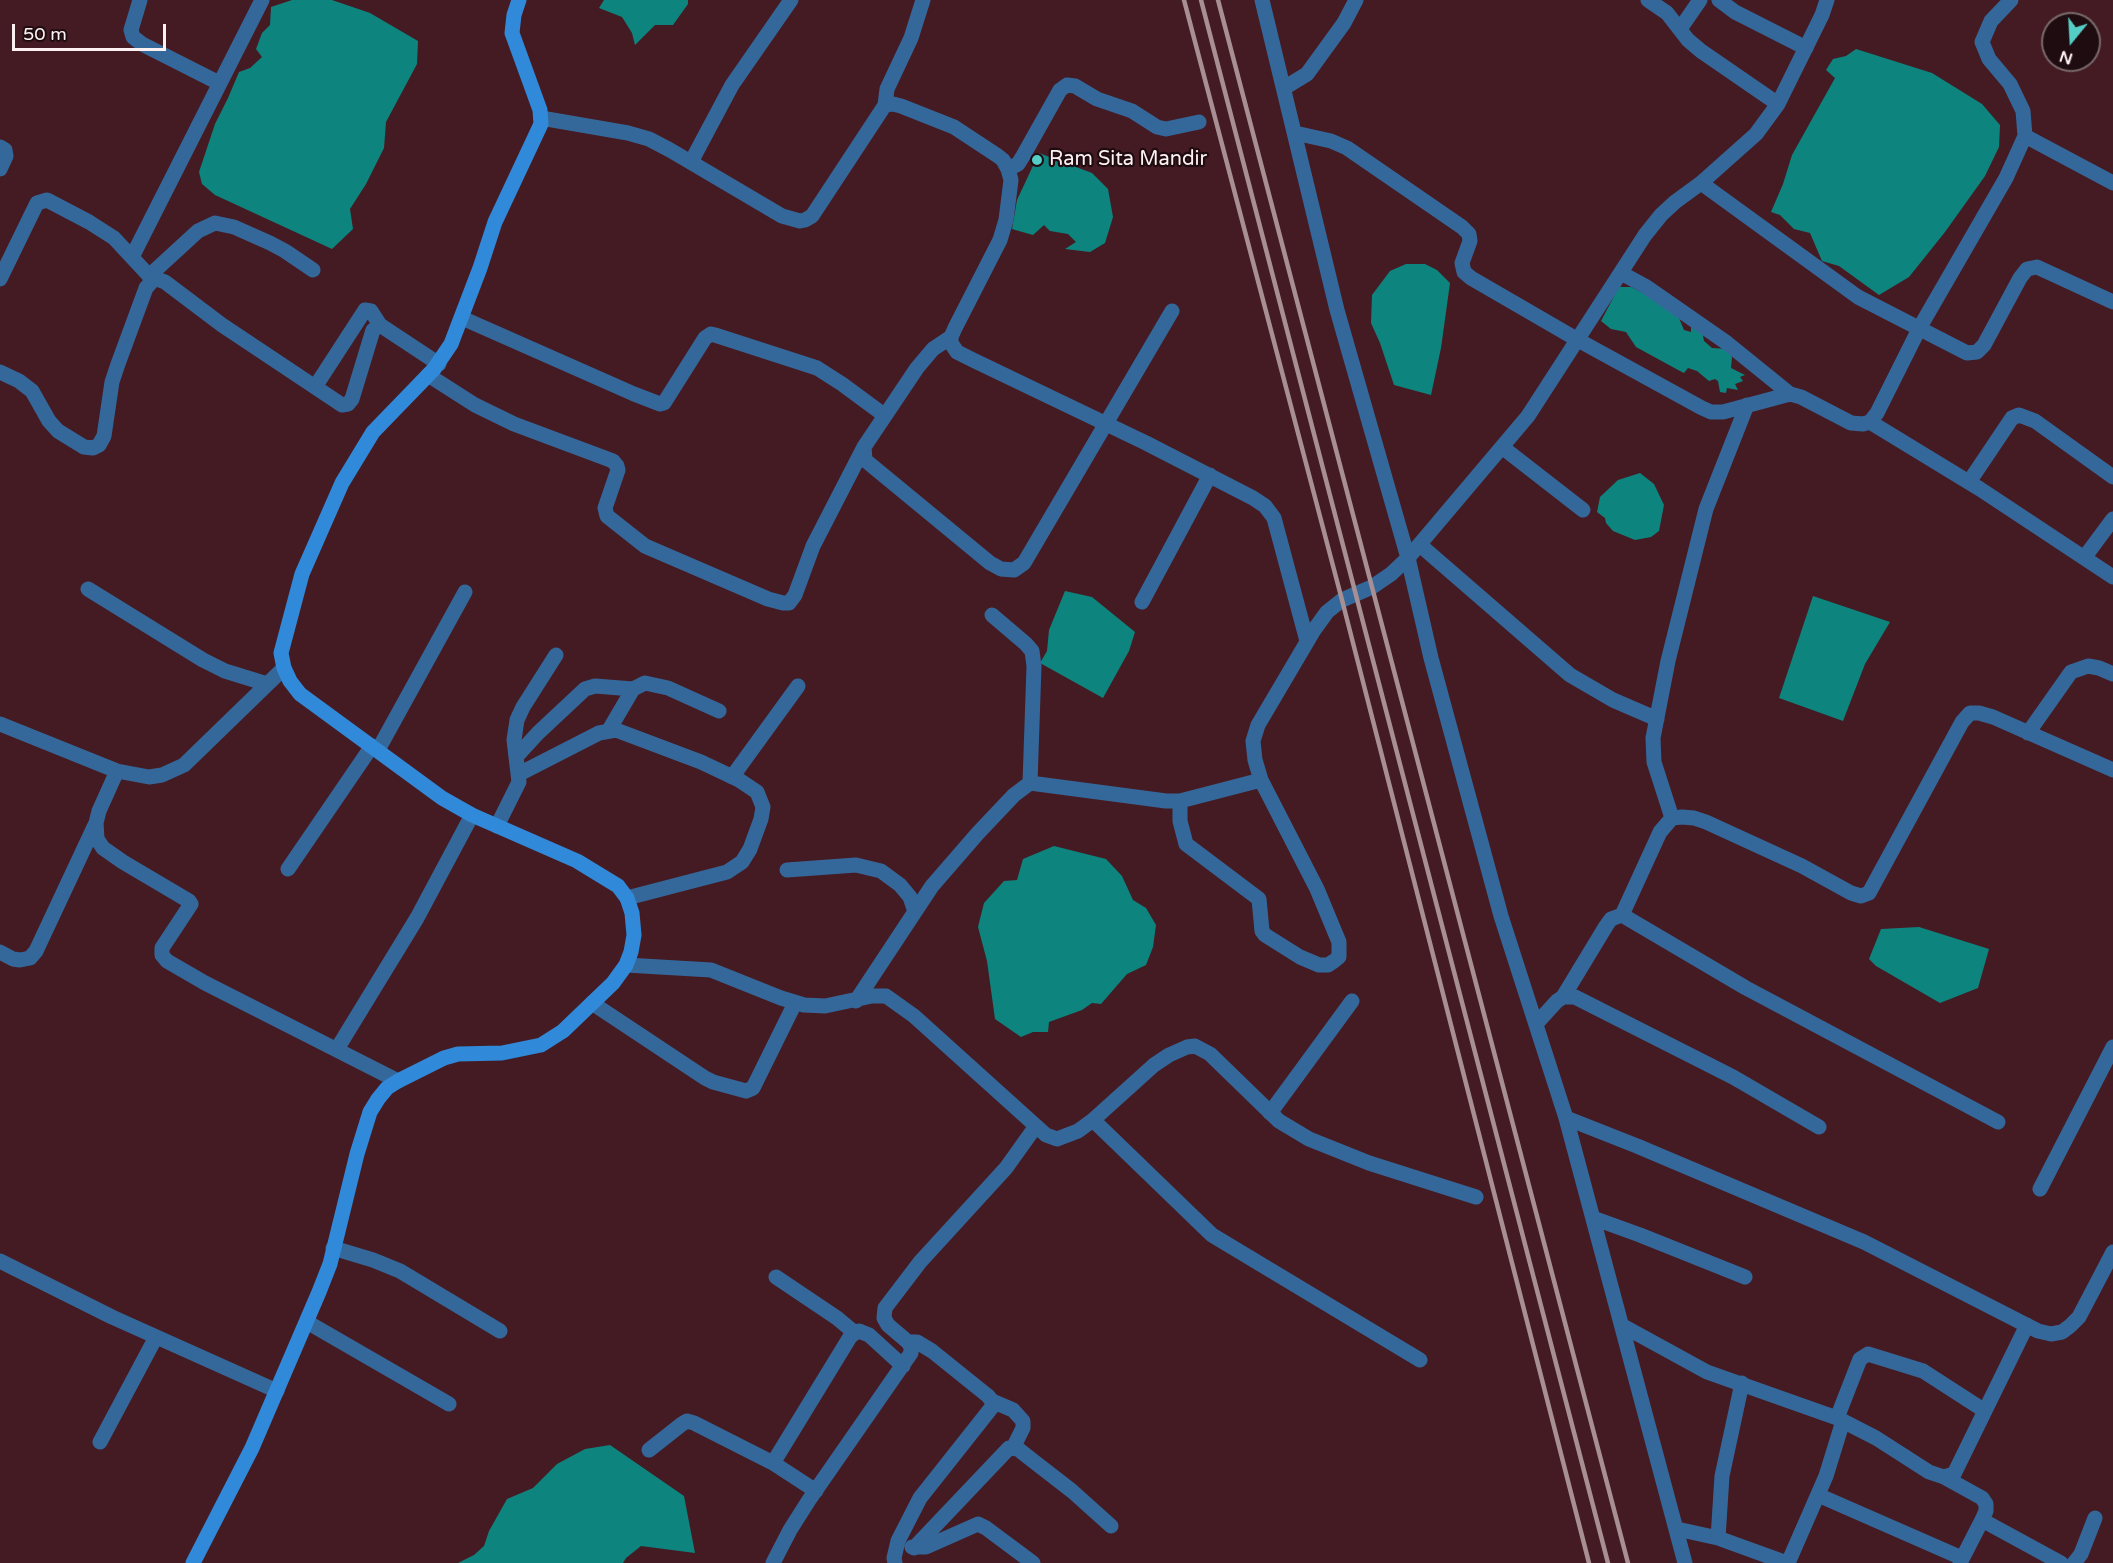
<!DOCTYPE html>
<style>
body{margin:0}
#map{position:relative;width:2113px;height:1563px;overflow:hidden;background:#441b23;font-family:"Varela Round",sans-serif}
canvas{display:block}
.north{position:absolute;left:2041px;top:12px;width:60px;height:60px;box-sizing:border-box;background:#1f0c10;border:2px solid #78686a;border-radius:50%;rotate:198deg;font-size:16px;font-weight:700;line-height:24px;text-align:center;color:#fdf1f2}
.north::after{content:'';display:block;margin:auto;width:21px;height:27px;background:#54cdc6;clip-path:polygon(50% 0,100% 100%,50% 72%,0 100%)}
.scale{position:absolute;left:12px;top:24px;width:154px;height:27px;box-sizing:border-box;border:3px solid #fdf1f2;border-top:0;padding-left:8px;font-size:18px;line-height:21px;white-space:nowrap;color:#fdf1f2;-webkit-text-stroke:4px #1f0c10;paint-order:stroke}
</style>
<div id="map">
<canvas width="2113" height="1563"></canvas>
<div class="north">N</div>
<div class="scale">50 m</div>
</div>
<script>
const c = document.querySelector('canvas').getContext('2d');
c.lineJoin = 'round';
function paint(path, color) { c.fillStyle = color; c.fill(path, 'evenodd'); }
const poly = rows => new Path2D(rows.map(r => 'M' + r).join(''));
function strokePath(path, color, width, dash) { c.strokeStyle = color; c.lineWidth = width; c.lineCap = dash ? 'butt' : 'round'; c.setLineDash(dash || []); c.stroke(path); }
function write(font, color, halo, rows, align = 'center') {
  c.font = font + ' "Varela Round",sans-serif'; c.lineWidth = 4.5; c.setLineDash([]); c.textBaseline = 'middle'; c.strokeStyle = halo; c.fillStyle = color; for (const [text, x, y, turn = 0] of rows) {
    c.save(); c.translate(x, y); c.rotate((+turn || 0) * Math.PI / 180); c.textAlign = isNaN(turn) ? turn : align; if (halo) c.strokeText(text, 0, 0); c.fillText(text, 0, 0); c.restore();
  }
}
paint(poly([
 [292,0,332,0,370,13,418,41,417,64,386,122,384,148,366,184,350,209,353,229,332,249,215,195,202,184,199,172,215,124,228,98,239,72,250,68,262,57,256,49,262,33,270,25,271,7],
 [604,0,688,0,688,4,673,25,655,25,635,45,632,33,622,17,599,8],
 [1856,49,1932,73,1982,104,2000,125,1999,147,1985,176,1945,232,1909,277,1879,295,1839,266,1822,261,1810,233,1794,229,1780,215,1771,212,1783,184,1792,155,1835,78,1826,70,1833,59,1846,56],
 [1039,153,1092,173,1108,189,1113,217,1105,243,1090,252,1065,249,1076,242,1068,234,1050,231,1044,225,1033,235,1012,229,1017,200],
 [1406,264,1425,264,1437,270,1450,283,1441,348,1431,395,1394,385,1380,343,1371,323,1372,295,1390,271],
 [1619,287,1631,287,1657,300,1679,318,1684,330,1691,332,1691,320,1701,326,1704,341,1712,348,1727,349,1732,357,1731,368,1745,375,1740,377,1743,381,1735,384,1738,390,1727,388,1726,393,1720,392,1718,381,1715,379,1709,381,1697,371,1688,368,1684,373,1680,371,1636,347,1626,332,1611,329,1601,321],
 [1640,473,1654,484,1664,505,1659,531,1651,537,1635,540,1613,531,1606,523,1605,518,1597,512,1600,497,1618,480],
 [1065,591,1092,597,1135,632,1129,651,1103,698,1040,663,1047,651,1049,630],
 [1813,596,1890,622,1865,664,1843,721,1779,698],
 [1054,846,1106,859,1122,876,1133,900,1146,908,1156,925,1153,947,1146,965,1127,974,1101,1004,1092,1003,1082,1010,1049,1022,1048,1032,1033,1032,1021,1037,995,1019,987,961,978,927,984,903,1004,881,1017,880,1023,859],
 [1919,927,1989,949,1978,988,1940,1003,1876,966,1869,959,1881,929],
 [610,1445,684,1496,695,1553,641,1546,626,1558,623,1563,458,1563,474,1555,484,1546,489,1531,507,1499,533,1488,557,1464,585,1449]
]), '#0e847f');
strokePath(poly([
 [140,0,131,30,133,37,142,44,219,83],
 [1262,0,1337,310,1408,558,1431,658,1501,916,1566,1118,1685,1563],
 [1648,0,1667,13,1688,40,1701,51,1778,104],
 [1719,0,1735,12,1806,48],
 [1680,29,1700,0],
 [1284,88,1307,74,1344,23,1356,0],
 [885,105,887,89,911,38,923,0],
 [541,118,628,133,649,139,670,150,782,216,800,221,805,220,812,216,885,105,893,104,901,106,954,127,998,156,1003,160,1008,169,1011,180,1006,220,1000,240,955,328,951,337,951,343,957,352,973,360,1146,443,1253,498,1265,506,1274,518,1307,641],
 [1295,133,1331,141,1347,148,1462,227,1469,234,1470,241,1462,263,1464,272,1471,278,1578,340,1702,408,1711,412,1723,412,1790,394,1801,397,1851,423,1863,424,1870,422,1877,413,1920,327,2006,178,2025,136,2023,111,2010,84,1989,59,1982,42,1991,21,2011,0],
 [2025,136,2113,183],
 [0,147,5,150,6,156,0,169],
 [691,162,732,85,791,0],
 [1008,169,1018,164,1023,156,1060,90,1067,85,1075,86,1097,99,1132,111,1157,127,1166,129,1199,122],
 [1701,183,1858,297,1967,353,1977,352,1984,345,2020,278,2027,269,2037,267,2113,302],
 [132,257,262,0],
 [1621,273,1645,286,1727,343,1790,394],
 [149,276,198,231,215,223,234,227,270,243,285,251,313,270],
 [0,279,37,203,47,200,89,222,114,238,153,280],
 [462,318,634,394,660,404,664,403,705,338,711,334,715,335,817,368,842,384,884,415],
 [951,337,933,349,917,368,864,447,865,460,990,563,1001,569,1014,570,1024,563,1172,311],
 [0,372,19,381,32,391,49,421,58,431,84,447,93,448,99,445,104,436,112,382,118,364,146,288,153,280,157,279,165,282,222,325,342,405,348,404,352,399,373,330,380,325,439,364],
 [428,375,475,405,514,424,613,461,617,466,618,470,605,508,607,516,645,546,768,599,783,603,789,603,795,595,813,546,864,447],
 [315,387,365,310,371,311,380,325],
 [1870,422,1980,489,2113,577],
 [1502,447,1583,510],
 [1969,482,2012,418,2019,415,2035,421,2113,477],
 [1420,545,1570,675,1613,700,1657,719],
 [2084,558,2113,519],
 [88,589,203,660,225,671,267,684],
 [1142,602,1210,475],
 [992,615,1026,644,1032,651,1034,666,1030,783],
 [0,724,117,771,149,777,162,775,184,765,284,668],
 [609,730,633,689,645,683,668,688,719,711],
 [2028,733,2071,672,2088,666,2099,668,2113,674],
 [378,750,465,592],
 [516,757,538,733,585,689,595,686,633,689],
 [117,771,99,811,96,823,97,839,103,848,123,862,189,901,191,904,162,948,162,955,167,961,205,983,398,1081],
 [519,774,599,733,616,730,701,762,739,780,757,792,763,807,761,819,750,849,742,862,727,872,627,898],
 [732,777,798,686],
 [1180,801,1180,821,1186,844,1259,899,1262,931,1265,935,1300,957,1319,965,1328,965,1334,961,1339,957,1339,942,1317,889,1261,780,1255,760,1253,741,1258,725,1314,630,1327,612,1342,600,1372,587,1391,574,1408,558,1528,416,1645,235,1661,215,1675,202,1701,183,1756,134,1778,104,1822,15,1827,0],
 [1672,818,1654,762,1653,738,1668,661,1706,509,1747,405],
 [497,826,519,782,514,740,517,720,523,707,556,655],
 [288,869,372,746],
 [787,870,856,865,881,871,900,885,910,897,915,912],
 [1622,915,1660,832,1672,818,1682,817,1694,818,1706,822,1802,866,1851,893,1861,896,1869,893,1962,722,1970,713,1979,713,1993,717,2113,770],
 [0,952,13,959,20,960,30,958,36,951,95,825],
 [626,965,711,970,781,998,804,1005,825,1006,872,996,886,996,914,1016,1046,1135,1057,1139,1078,1131,1093,1120,1154,1065,1169,1055,1187,1047,1195,1046,1210,1054,1279,1121,1309,1139,1369,1163,1476,1197],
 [1563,997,1606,926,1611,919,1622,915,1746,988,1998,1122],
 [856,1001,932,886,978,833,1014,795,1030,783,1166,801,1180,801,1261,780],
 [592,1003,705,1078,713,1082,746,1091,753,1088,795,1003],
 [1536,1024,1557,1001,1563,997,1575,997,1733,1077,1819,1127],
 [337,1049,417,918,472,815],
 [1270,1113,1352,1001],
 [1566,1118,1637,1146,1864,1242,2038,1331,2051,1334,2062,1332,2070,1326,2079,1317,2113,1252],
 [1093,1120,1212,1235,1420,1360],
 [2040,1189,2113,1047],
 [1593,1218,1640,1235,1745,1277],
 [333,1248,373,1260,400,1271,500,1331],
 [0,1261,112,1317,277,1391],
 [776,1277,837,1318,855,1333],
 [307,1322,449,1404],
 [1623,1326,1707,1372,1837,1418,1876,1438,1929,1472,1944,1477,1954,1474,2027,1325],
 [992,1401,1013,1410,1023,1421,1023,1428,1013,1448],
 [1837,1418,1860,1359,1868,1354,1923,1371,1985,1411],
 [100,1442,156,1337],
 [649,1450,682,1424,687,1421,694,1423,773,1463,816,1491],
 [773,1463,850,1337,855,1333,859,1331,869,1335,903,1366],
 [1944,1477,1982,1498,1986,1504,1986,1511,1982,1520,1960,1563],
 [1818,1495,1962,1558],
 [1982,1520,2061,1563],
 [1677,1529,1718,1538,1787,1563],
 [1718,1538,1722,1476,1742,1383],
 [912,1547,926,1547,978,1524,986,1528,1033,1563],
 [914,1548,1009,1448,1018,1449,1032,1460,1072,1491,1111,1526],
 [773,1563,790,1530,809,1500,911,1353,911,1347,908,1342,888,1325,884,1318,885,1308,920,1262,1006,1168,1036,1126],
 [895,1563,894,1558,898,1541,920,1498,992,1407,992,1401,988,1396,932,1351,917,1342,908,1342],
 [1788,1563,1826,1476,1843,1421],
 [2074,1563,2081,1554,2095,1518]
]), '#35689a', 15);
strokePath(poly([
 [193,1563,252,1448,319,1292,330,1264,357,1154,370,1112,378,1099,387,1088,398,1081,444,1058,458,1054,502,1053,541,1045,563,1031,613,983,626,965,631,952,634,935,632,913,627,898,618,886,577,861,472,815,442,798,300,694,290,681,284,668,281,653,302,574,342,483,373,432,434,369,451,344,480,268,495,222,541,124,540,110,512,33,514,15,519,0]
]), '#3189d9', 15);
strokePath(poly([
 [1184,0,1342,600,1589,1563],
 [1201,0,1608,1563],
 [1218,0,1628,1563]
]), '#a88f93', 4.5);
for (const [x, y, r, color] of [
 [1037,160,6,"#54cdc6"]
]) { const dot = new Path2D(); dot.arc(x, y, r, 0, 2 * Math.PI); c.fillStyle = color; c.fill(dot); strokePath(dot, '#1f0c10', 2); }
write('20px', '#fdf1f2', '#1f0c10', [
 ["Ram Sita Mandir",1049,160]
], 'left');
</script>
